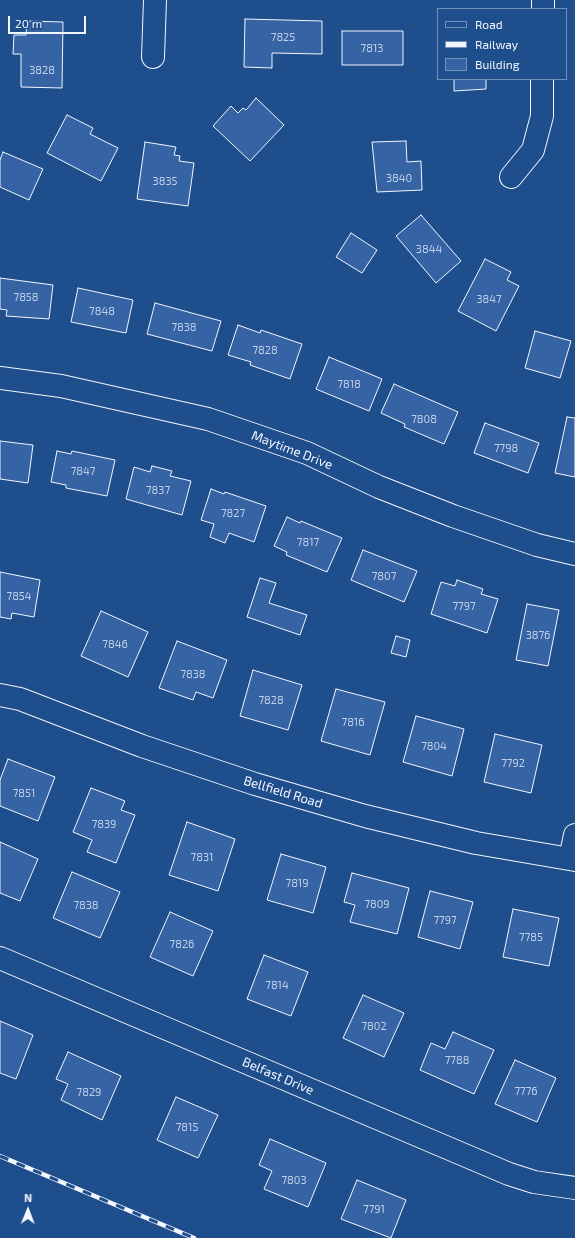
<!DOCTYPE html>
<style>
body{margin:0}
#map{position:relative;width:575px;height:1238px;overflow:hidden;background:#1f4e8c;font-family:"Exo 2",sans-serif}
canvas{display:block}
.legend{position:absolute;left:437px;top:8px;width:130px;height:72px;box-sizing:border-box;background:#1f4e8c;border:1px solid #7391ba;margin:0;padding:5px 7px;list-style:none;font-size:12px;color:#f2f6ff}
.legend li{display:flex;align-items:center;gap:8px;height:20px}
.legend b{width:20px;border:1px solid #7391ba}
.north{position:absolute;left:8px;top:1190px;width:40px;height:40px;-webkit-text-stroke:3px #1f4e8c;paint-order:stroke;rotate:1deg;font-size:11px;font-weight:700;line-height:16px;text-align:center;color:#f2f6ff}
.north::after{content:'';display:block;margin:auto;width:14px;height:18px;background:#f2f6ff;clip-path:polygon(50% 0,100% 100%,50% 72%,0 100%)}
.scale{position:absolute;left:8px;top:16px;width:78px;height:18px;box-sizing:border-box;border:2px solid #f2f6ff;border-top:0;padding-left:5px;font-size:12px;line-height:14px;white-space:nowrap;color:#f2f6ff;-webkit-text-stroke:3px #1f4e8c;paint-order:stroke}
</style>
<div id="map">
<canvas width="575" height="1238"></canvas>
<ul class="legend">
<li><b style="height:5px;background:#1f4e8c"></b>Road</li>
<li><b style="height:5px;background:#f2f6ff"></b>Railway</li>
<li><b style="height:11px;background:#3563a3"></b>Building</li>
</ul>
<div class="north">N</div>
<div class="scale">20 m</div>
</div>
<script>
const c = document.querySelector('canvas').getContext('2d');
c.lineJoin = 'round';
function paint(path, color) { c.fillStyle = color; c.fill(path, 'evenodd'); }
const poly = rows => new Path2D(rows.map(r => 'M' + r).join(''));
function strokePath(path, color, width, dash) { c.strokeStyle = color; c.lineWidth = width; c.lineCap = dash ? 'butt' : 'round'; c.setLineDash(dash || []); c.stroke(path); }
function write(font, color, halo, rows, align = 'center') {
  c.font = font + ' "Exo 2",sans-serif'; c.lineWidth = 3; c.setLineDash([]); c.textBaseline = 'middle'; c.strokeStyle = halo; c.fillStyle = color; for (const [text, x, y, turn = 0] of rows) {
    c.save(); c.translate(x, y); c.rotate((+turn || 0) * Math.PI / 180); c.textAlign = isNaN(turn) ? turn : align; if (halo) c.strokeText(text, 0, 0); c.fillText(text, 0, 0); c.restore();
  }
}
const building = poly([
 [245,19,322,21,322,54,272,53,272,68,244,67,245,19],
 [27,21,63,22,62,88,21,87,21,54,13,54,14,35,26,35,27,21],
 [342,31,403,31,403,65,342,65,342,31],
 [454,79,486,79,486,89,454,91,454,79],
 [256,98,284,125,250,161,213,126,231,106,238,113,243,108,246,110,256,98],
 [67,115,93,128,90,134,118,148,101,181,47,153,67,115],
 [406,141,407,162,421,161,422,190,377,192,372,142,406,141],
 [145,142,176,147,174,155,180,156,179,161,194,163,188,206,137,199,145,142],
 [3,152,43,169,29,200,0,187,0,160,3,152],
 [421,215,461,261,436,283,396,236,421,215],
 [351,233,377,250,362,273,336,257,351,233],
 [485,259,511,272,507,280,519,286,496,331,458,311,485,259],
 [0,278,53,285,49,319,6,316,7,310,0,309,0,278],
 [78,288,133,300,126,333,71,322,78,288],
 [155,303,221,321,212,351,147,334,155,303],
 [238,325,260,333,261,330,302,344,290,379,250,365,251,362,228,355,238,325],
 [535,331,571,341,560,378,525,368,535,331],
 [329,357,382,379,369,411,316,389,329,357],
 [394,384,458,412,444,444,404,427,405,424,381,413,394,384],
 [567,417,575,418,575,477,555,473,567,417],
 [485,423,539,443,528,473,474,453,485,423],
 [0,441,33,445,28,483,0,479,0,441],
 [57,451,71,454,72,451,115,460,107,496,66,488,66,485,51,482,57,451],
 [152,466,172,471,170,476,191,481,182,515,126,499,134,467,150,472,152,466],
 [211,489,224,494,225,492,266,506,254,542,229,533,225,543,210,537,214,524,201,520,211,489],
 [287,517,300,523,301,521,342,538,327,572,286,555,287,552,274,546,287,517],
 [363,550,417,571,404,602,351,580,363,550],
 [0,572,40,580,34,617,12,613,11,619,0,617,0,572],
 [260,578,276,583,269,603,307,615,300,635,247,617,260,578],
 [457,580,483,589,481,594,498,599,487,633,431,614,441,582,455,586,457,580],
 [527,604,559,610,548,666,516,660,527,604],
 [101,611,148,632,128,677,81,656,101,611],
 [396,636,410,640,406,657,391,653,396,636],
 [177,641,227,660,213,698,196,692,193,700,159,688,177,641],
 [253,670,302,685,288,730,240,716,253,670],
 [336,689,385,702,370,755,321,741,336,689],
 [416,716,464,729,452,776,403,762,416,716],
 [495,734,542,745,531,793,484,782,495,734],
 [8,759,55,777,38,821,0,806,0,780,8,759],
 [91,788,125,801,121,810,135,815,116,863,87,852,92,840,73,832,91,788],
 [187,822,235,839,218,891,169,875,187,822],
 [0,842,38,859,20,901,0,893,0,842],
 [281,854,326,867,313,913,267,900,281,854],
 [72,872,120,892,100,938,53,918,72,872],
 [352,873,409,888,397,934,350,922,355,905,344,902,352,873],
 [430,891,473,902,460,949,418,937,430,891],
 [513,909,559,918,549,966,503,957,513,909],
 [170,912,213,931,193,976,150,957,170,912],
 [264,955,308,972,291,1016,247,999,264,955],
 [363,995,404,1013,384,1057,343,1038,363,995],
 [0,1021,33,1035,16,1079,0,1073,0,1021],
 [453,1032,494,1050,474,1094,420,1070,431,1043,445,1049,453,1032],
 [68,1052,121,1076,102,1120,61,1100,68,1084,56,1079,68,1052],
 [515,1060,556,1078,537,1122,495,1104,515,1060],
 [176,1097,218,1115,198,1158,157,1140,176,1097],
 [270,1139,326,1163,308,1207,264,1189,272,1171,259,1165,270,1139],
 [357,1180,406,1200,391,1238,341,1219,357,1180]
]);
paint(building, '#3563a3');
strokePath(building, '#f2f6ff', 1);
const street = poly([
 [543,9,543,0],
 [153,57,155,0],
 [511,177,533,150,542,116,542,79],
 [0,378,61,386,208,419,307,453,379,487,453,516,537,545,575,554],
 [0,695,20,699,142,746,255,784,365,816,476,843,575,860],
 [570,859,575,835],
 [0,958,509,1174,534,1182,575,1188]
]);
strokePath(street, '#f2f6ff', 24);
strokePath(street, '#1f4e8c', 22);
const rail = poly([
 [0,1156,194,1238]
]);
strokePath(rail, '#f2f6ff', 4.5);
strokePath(rail, '#1f4e8c', 3, [9]);
write('11px', '#c3d1e8', null, [
 ["7825",283,37],
 ["7813",372,48],
 ["3828",42,70],
 ["3840",399,178],
 ["3835",165,181],
 ["3844",429,249],
 ["7858",26,297],
 ["3847",489,299],
 ["7848",102,311],
 ["7838",184,327],
 ["7828",265,350],
 ["7818",349,384],
 ["7808",424,419],
 ["7798",506,448],
 ["7847",83,471],
 ["7837",158,490],
 ["7827",233,513],
 ["7817",308,542],
 ["7807",384,576],
 ["7854",19,596],
 ["7797",464,606],
 ["3876",538,635],
 ["7846",115,644],
 ["7838",193,674],
 ["7828",271,700],
 ["7816",353,722],
 ["7804",434,746],
 ["7792",513,763],
 ["7851",24,793],
 ["7839",104,824],
 ["7831",202,857],
 ["7819",297,883],
 ["7809",377,904],
 ["7838",86,905],
 ["7797",445,920],
 ["7785",531,937],
 ["7826",182,944],
 ["7814",277,985],
 ["7802",374,1026],
 ["7788",457,1060],
 ["7776",526,1091],
 ["7829",89,1092],
 ["7815",187,1127],
 ["7803",294,1180],
 ["7791",374,1209]
]);
write('13px', '#f2f6ff', '#1f4e8c', [
 ["Maytime Drive",292,450,21],
 ["Bellfield Road",283,792,17],
 ["Belfast Drive",278,1076,23]
]);
</script>
